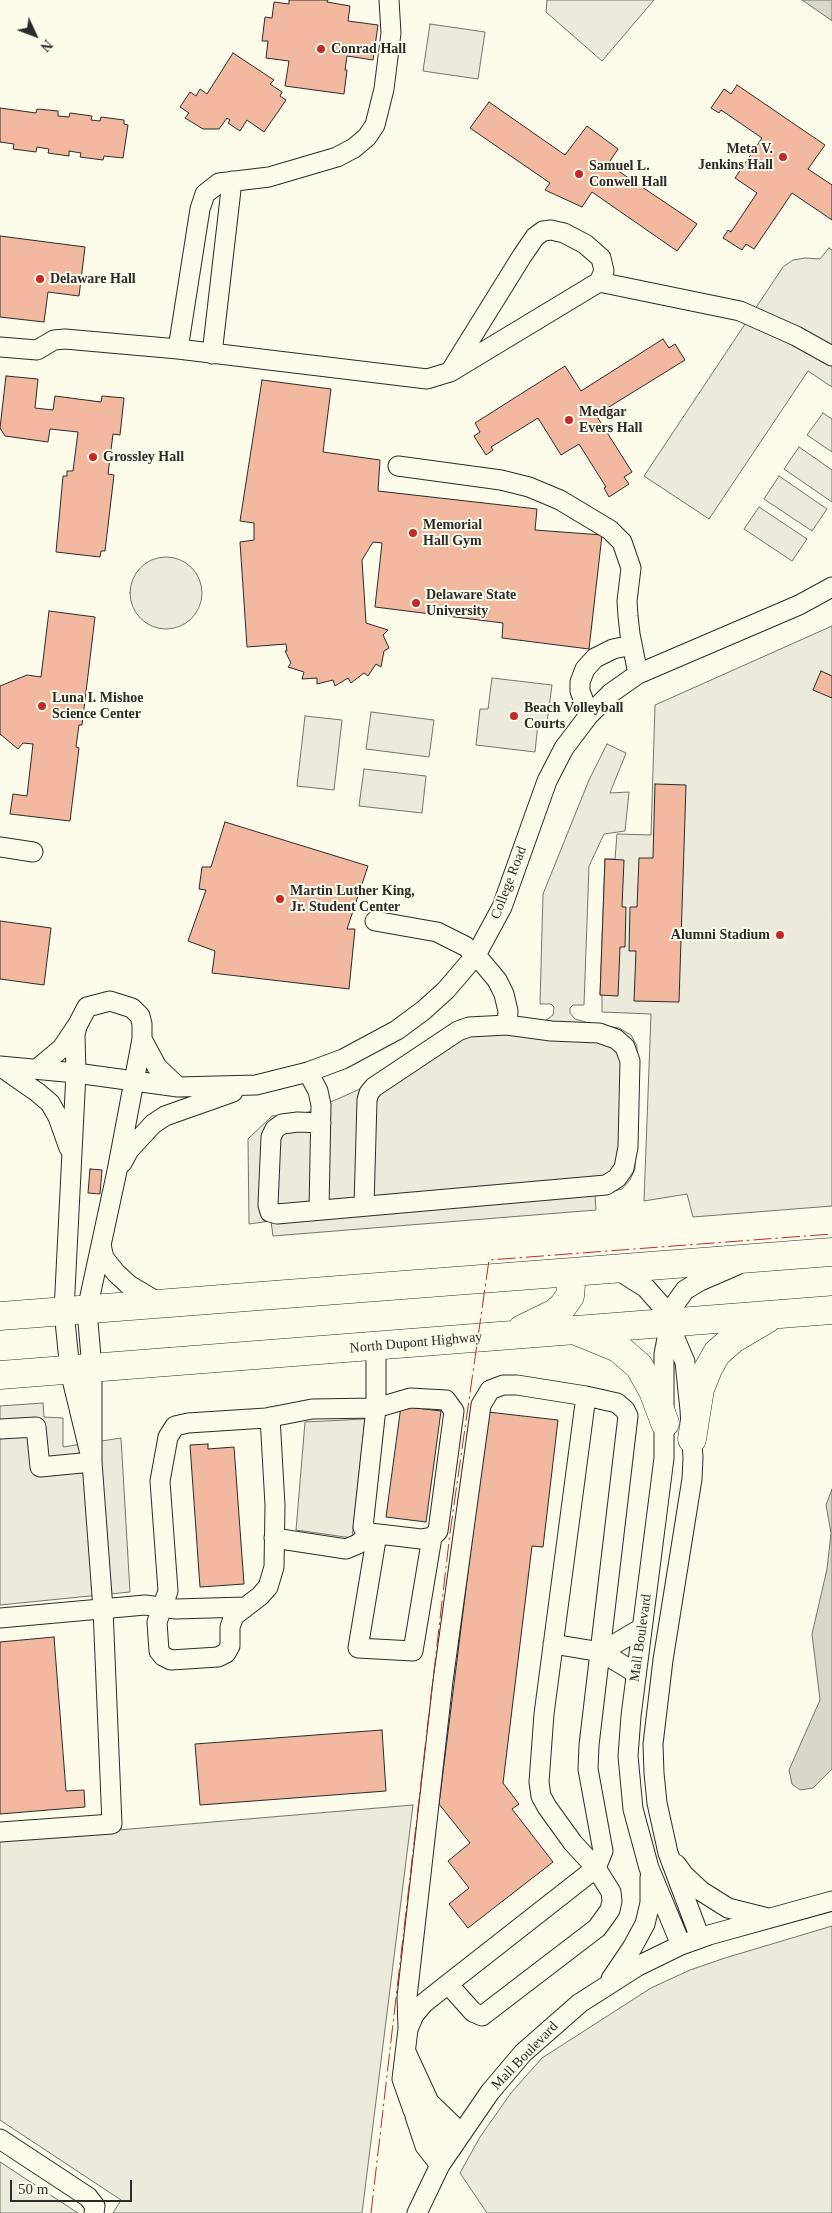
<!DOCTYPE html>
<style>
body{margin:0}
#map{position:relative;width:832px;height:2213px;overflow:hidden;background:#fdfbea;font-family:Georgia,serif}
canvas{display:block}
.north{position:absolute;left:10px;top:10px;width:50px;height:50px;-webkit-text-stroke:4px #fdfbea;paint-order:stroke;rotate:133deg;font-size:14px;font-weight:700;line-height:20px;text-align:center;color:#2b2b2b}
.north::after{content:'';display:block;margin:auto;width:18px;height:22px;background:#2b2b2b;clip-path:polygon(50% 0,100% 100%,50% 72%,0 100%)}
.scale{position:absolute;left:10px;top:2180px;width:122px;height:22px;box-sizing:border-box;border:2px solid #2b2b2b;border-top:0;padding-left:6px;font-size:15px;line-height:18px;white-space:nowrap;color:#2b2b2b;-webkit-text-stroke:4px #fdfbea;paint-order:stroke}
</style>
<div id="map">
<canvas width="832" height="2213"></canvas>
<div class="north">N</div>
<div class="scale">50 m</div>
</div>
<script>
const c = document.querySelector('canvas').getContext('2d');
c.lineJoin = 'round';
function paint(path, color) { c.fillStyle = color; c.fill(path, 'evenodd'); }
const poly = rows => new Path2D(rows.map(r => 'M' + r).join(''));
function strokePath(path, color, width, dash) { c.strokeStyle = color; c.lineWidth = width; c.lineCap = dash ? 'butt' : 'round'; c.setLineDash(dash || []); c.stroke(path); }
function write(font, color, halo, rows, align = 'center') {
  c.font = font + ' Georgia,serif'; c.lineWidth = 4; c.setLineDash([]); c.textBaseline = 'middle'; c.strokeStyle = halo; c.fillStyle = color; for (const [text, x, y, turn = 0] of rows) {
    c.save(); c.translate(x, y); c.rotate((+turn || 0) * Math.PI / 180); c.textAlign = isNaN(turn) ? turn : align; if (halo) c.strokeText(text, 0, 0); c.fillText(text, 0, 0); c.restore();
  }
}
const green = poly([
 [823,413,832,419,832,452,807,435,823,413],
 [799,447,832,470,832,502,784,469,799,447],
 [779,476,827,509,812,531,764,499,779,476],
 [759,507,807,539,792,561,744,529,759,507],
 [832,626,832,1206,693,1217,687,1194,644,1201,651,1014,602,1012,602,996,600,995,605,859,615,859,617,834,651,835,655,705,832,626],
 [492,678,552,685,547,723,538,723,535,752,476,745,480,709,488,709,492,678],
 [371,712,434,720,429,757,366,749,371,712],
 [305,716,342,720,334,790,297,786,305,716],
 [364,769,426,776,422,813,359,806,364,769]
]);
paint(green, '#ecebdb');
strokePath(green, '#74746e', 1);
const parking = poly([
 [547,0,654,0,602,61,546,12,547,0],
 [430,24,485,32,478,79,423,71,430,24],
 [829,248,832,250,832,387,808,371,709,519,644,476,783,267,793,260,805,258,820,259,829,248],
 '130 593a36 36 0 1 1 72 0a36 36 0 1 1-72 0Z',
 [607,744,626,753,610,793,629,792,625,831,604,834,589,866,584,1005,573,1005,570,1008,570,1013,575,1019,589,1023,619,1028,631,1035,637,1046,635,1169,630,1180,622,1189,595,1196,596,1210,273,1236,271,1221,249,1224,248,1139,272,1116,306,1113,360,1089,365,1082,459,1020,485,1018,545,1021,553,1015,554,1007,551,1004,540,1004,543,894,589,780,607,744],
 [43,1403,44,1417,63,1418,63,1447,121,1438,130,1592,0,1605,0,1406,43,1403],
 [365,1419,352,1538,296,1530,305,1422,365,1419],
 [413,1805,362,2213,113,2213,121,2200,0,2120,0,1840,413,1805],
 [832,1926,832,2213,487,2213,460,2173,480,2137,511,2093,542,2058,651,1988,690,1970,725,1958,832,1926],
 [0,2162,78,2213,0,2213,0,2162]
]);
paint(parking, '#eceadb');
strokePath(parking, '#74746e', 1);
const water = poly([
 [802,0,832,0,832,21,831,20,802,0],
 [832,1489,832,1769,813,1788,800,1790,792,1784,789,1770,820,1700,812,1634,827,1569,831,1533,826,1505,832,1489]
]);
paint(water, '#d8d7c9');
strokePath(water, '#74746e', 1);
const building = poly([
 [289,0,328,0,327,2,350,6,348,21,378,25,373,60,347,56,345,70,347,70,344,94,285,86,289,61,266,58,268,41,262,41,265,17,272,18,274,2,289,4,289,0],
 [233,53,274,80,270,84,282,92,280,96,286,100,264,132,247,120,240,131,228,123,230,120,227,118,219,129,203,129,185,118,189,113,180,107,190,92,196,96,200,89,207,94,233,53],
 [737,85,825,145,808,169,832,185,832,220,792,193,754,249,746,244,742,250,723,238,728,230,731,232,757,193,735,178,762,138,721,110,719,113,711,108,724,89,731,94,737,85],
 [489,102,565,155,587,126,618,149,608,164,697,224,677,251,592,192,582,207,545,190,550,183,470,128,489,102],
 [0,108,36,113,37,109,58,111,58,116,69,117,70,113,92,116,91,120,100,121,101,117,124,120,124,124,128,125,123,158,104,156,103,160,80,157,81,153,69,151,69,156,48,153,49,149,37,147,36,152,13,149,14,144,0,142,0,108],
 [0,236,85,247,79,296,48,292,44,322,0,317,0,236],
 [663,339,669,348,675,344,685,360,596,415,632,472,624,477,629,484,609,497,604,488,606,487,579,444,561,455,538,418,491,447,493,450,486,455,474,436,480,432,475,423,565,366,581,391,663,339],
 [6,376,38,379,35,408,53,410,55,396,101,402,102,396,124,398,120,435,113,434,108,474,114,475,105,551,101,551,100,557,56,552,63,476,67,476,67,471,73,471,78,432,50,429,48,442,5,436,0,428,6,376],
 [262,380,331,389,323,452,380,460,378,491,537,509,535,530,602,535,589,649,502,638,503,623,375,607,382,543,373,542,362,560,366,623,388,630,383,635,389,648,384,651,381,667,376,664,368,676,364,673,351,683,348,678,335,686,333,680,317,684,317,678,302,679,304,672,288,667,291,663,285,651,287,651,286,644,247,647,240,542,254,540,254,523,240,521,262,380],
 [49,611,95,617,82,725,79,725,76,747,79,748,70,821,10,814,13,794,27,796,33,744,23,743,18,749,0,734,0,686,27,675,41,677,49,611],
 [821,671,832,676,832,698,813,690,821,671],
 [655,784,686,785,679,1002,634,1001,636,951,629,951,630,907,637,907,639,858,653,858,655,784],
 [225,822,368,866,347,929,355,929,349,989,212,973,215,951,188,941,206,890,199,889,202,867,211,867,225,822],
 [605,859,624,860,622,907,626,907,625,947,620,947,618,996,600,995,605,859],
 [0,921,51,928,44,985,0,979,0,921],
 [90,1169,102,1170,100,1194,88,1193,90,1169],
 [401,1406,441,1411,426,1522,386,1517,401,1406],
 [488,1412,558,1420,543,1547,532,1546,503,1783,519,1804,512,1809,553,1862,468,1928,449,1904,469,1888,448,1861,470,1843,439,1804,488,1412],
 [208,1444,208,1449,234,1447,244,1584,200,1587,190,1445,208,1444],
 [54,1637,66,1791,84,1790,85,1807,0,1814,0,1642,54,1637],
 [382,1730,386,1791,200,1805,195,1744,382,1730]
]);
paint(building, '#f2b8a0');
strokePath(building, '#2b2b2b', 1);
const minor = poly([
 [599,282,740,311,796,336,832,356],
 [0,347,37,350,54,340,65,339,178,349,427,379,450,372,599,282,604,271,601,258,585,244,564,233,551,230,543,231,535,237,522,256,450,372],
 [178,349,200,209,205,194,219,183,269,177,337,157,354,148,367,137,375,125,384,89,391,33,389,0],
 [212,354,232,181],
 [398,466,501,480,529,487,560,500,610,530,622,542,631,568,627,601,628,616,630,634,638,674],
 [589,715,580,691,580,682,585,669,595,658,613,649,632,645],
 [0,847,33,852],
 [142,1039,157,1067,178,1087],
 [0,1066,76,1073,178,1087,256,1085,308,1072,343,1059,397,1030,424,1010,446,990,476,955,502,907,547,781,564,748,589,715,611,693,638,674,799,605,832,587],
 [1,1067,37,1092,50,1103,58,1117,69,1148],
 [37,1069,62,1048,76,1027],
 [308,1072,318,1091,321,1105,319,1210],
 [321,1123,298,1122,282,1124,275,1129,271,1137,268,1205,270,1212,277,1214,606,1185,617,1178,624,1168,628,1147,630,1061,625,1047,616,1039,599,1033,551,1031,507,1025],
 [122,1163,129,1150,153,1124,165,1116,233,1092],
 [364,1206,367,1100,369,1093,374,1087,458,1031,469,1027,507,1025,508,1011,504,994,497,980,476,955,465,946,437,932,375,921],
 [101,1245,104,1258,116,1273,129,1285,161,1304],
 [616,1269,646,1288,661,1305,685,1362,690,1410,693,1458,692,1479,663,1660,653,1744,654,1773,657,1803,668,1853,700,1938],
 [270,1417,275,1505,274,1567,268,1587,260,1596,234,1616,230,1627,230,1646,226,1653,218,1657,171,1660,163,1656,159,1651,157,1622,168,1591,160,1481,168,1437,175,1426,188,1423,266,1418,312,1409,376,1408,410,1398,446,1400,454,1411,438,1531,432,1537,421,1539,370,1533,363,1527,376,1408,376,1346],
 [0,1429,36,1427,40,1467,92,1462],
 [377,1534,358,1648,413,1651,432,1537],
 [274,1538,346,1549,358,1544,370,1533],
 [0,1618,145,1605,176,1609,244,1607],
 [553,1644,601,1652],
 [636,1673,601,1652,642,1628],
 [0,1832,112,1824,103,1609,92,1462,92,1369,87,1310,117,1171,142,1039,142,1024,140,1016,132,1008,110,1001,87,1007,77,1026,75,1035,76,1073,64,1311,70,1371,92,1462],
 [676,1864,684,1875,701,1891,728,1908,768,1918],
 [681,1945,649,1868,633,1809,628,1756,631,1716,664,1458,664,1354,670,1323,675,1304,685,1290,700,1281,737,1265],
 [611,1979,632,1948,645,1924,650,1903,650,1877],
 [448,1984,596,1868,573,1843,547,1807,541,1796,539,1782,544,1714,586,1396],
 [408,2029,407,1997,443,1681,481,1405,490,1390,503,1385,517,1385,586,1396,617,1403,625,1410,628,1416,589,1745,588,1769,603,1851,596,1868,611,1892,612,1901,610,1910,597,1928,482,2016,473,2012,448,1984,424,2003,414,2015,408,2029,402,2079,413,2110,450,2149],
 [406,2052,429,2102,461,2133],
 [415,2116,425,2146,440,2165],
 [0,2139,88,2197,95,2206,94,2213],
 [417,2213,440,2165,490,2092,523,2053,580,2003,638,1966,681,1945,709,1935,832,1901]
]);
const highway = poly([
 [0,1316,832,1252],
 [522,1329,555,1313,563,1306,570,1296,572,1272],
 [579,1332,618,1348,639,1366,653,1391,665,1423],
 [0,1375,832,1310],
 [692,1439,700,1389,708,1369,717,1353,733,1339,767,1319]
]);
strokePath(minor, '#2b2b2b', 21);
strokePath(highway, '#2b2b2b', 29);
strokePath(minor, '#fdfbea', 19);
strokePath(highway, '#fdfbea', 28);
strokePath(poly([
 [371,2213,450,1533,489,1260,832,1234]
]), '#c62828', 1, [18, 4, 2.5, 4]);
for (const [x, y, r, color] of [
 [321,49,5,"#c62828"],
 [783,157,5,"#c62828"],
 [579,174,5,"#c62828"],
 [40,279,5,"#c62828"],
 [569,420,5,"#c62828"],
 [93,457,5,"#c62828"],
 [413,533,5,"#c62828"],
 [416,603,5,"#c62828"],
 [42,706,5,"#c62828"],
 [514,716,5,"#c62828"],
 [280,899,5,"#c62828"],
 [780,935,5,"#c62828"]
]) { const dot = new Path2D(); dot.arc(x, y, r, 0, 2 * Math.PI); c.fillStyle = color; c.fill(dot); strokePath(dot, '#fdfbea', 2); }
write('bold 14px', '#2b2b2b', '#fdfbea', [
 ["Conrad Hall",331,49],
 ["Meta V.",773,149,"right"],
 ["Jenkins Hall",773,165,"right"],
 ["Samuel L.",589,166],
 ["Conwell Hall",589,182],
 ["Delaware Hall",50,279],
 ["Medgar",579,412],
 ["Evers Hall",579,428],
 ["Grossley Hall",103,457],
 ["Memorial",423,525],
 ["Hall Gym",423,541],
 ["Delaware State",426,595],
 ["University",426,611],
 ["Luna I. Mishoe",52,698],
 ["Science Center",52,714],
 ["Beach Volleyball",524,708],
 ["Courts",524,724],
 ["Martin Luther King,",290,891],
 ["Jr. Student Center",290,907],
 ["Alumni Stadium",770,935,"right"]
], 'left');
write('14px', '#2b2b2b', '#fdfbea', [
 ["College Road",509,883,-69],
 ["North Dupont Highway",416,1343,-5],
 ["Mall Boulevard",641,1638,-82],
 ["Mall Boulevard",525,2056,-46]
]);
</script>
